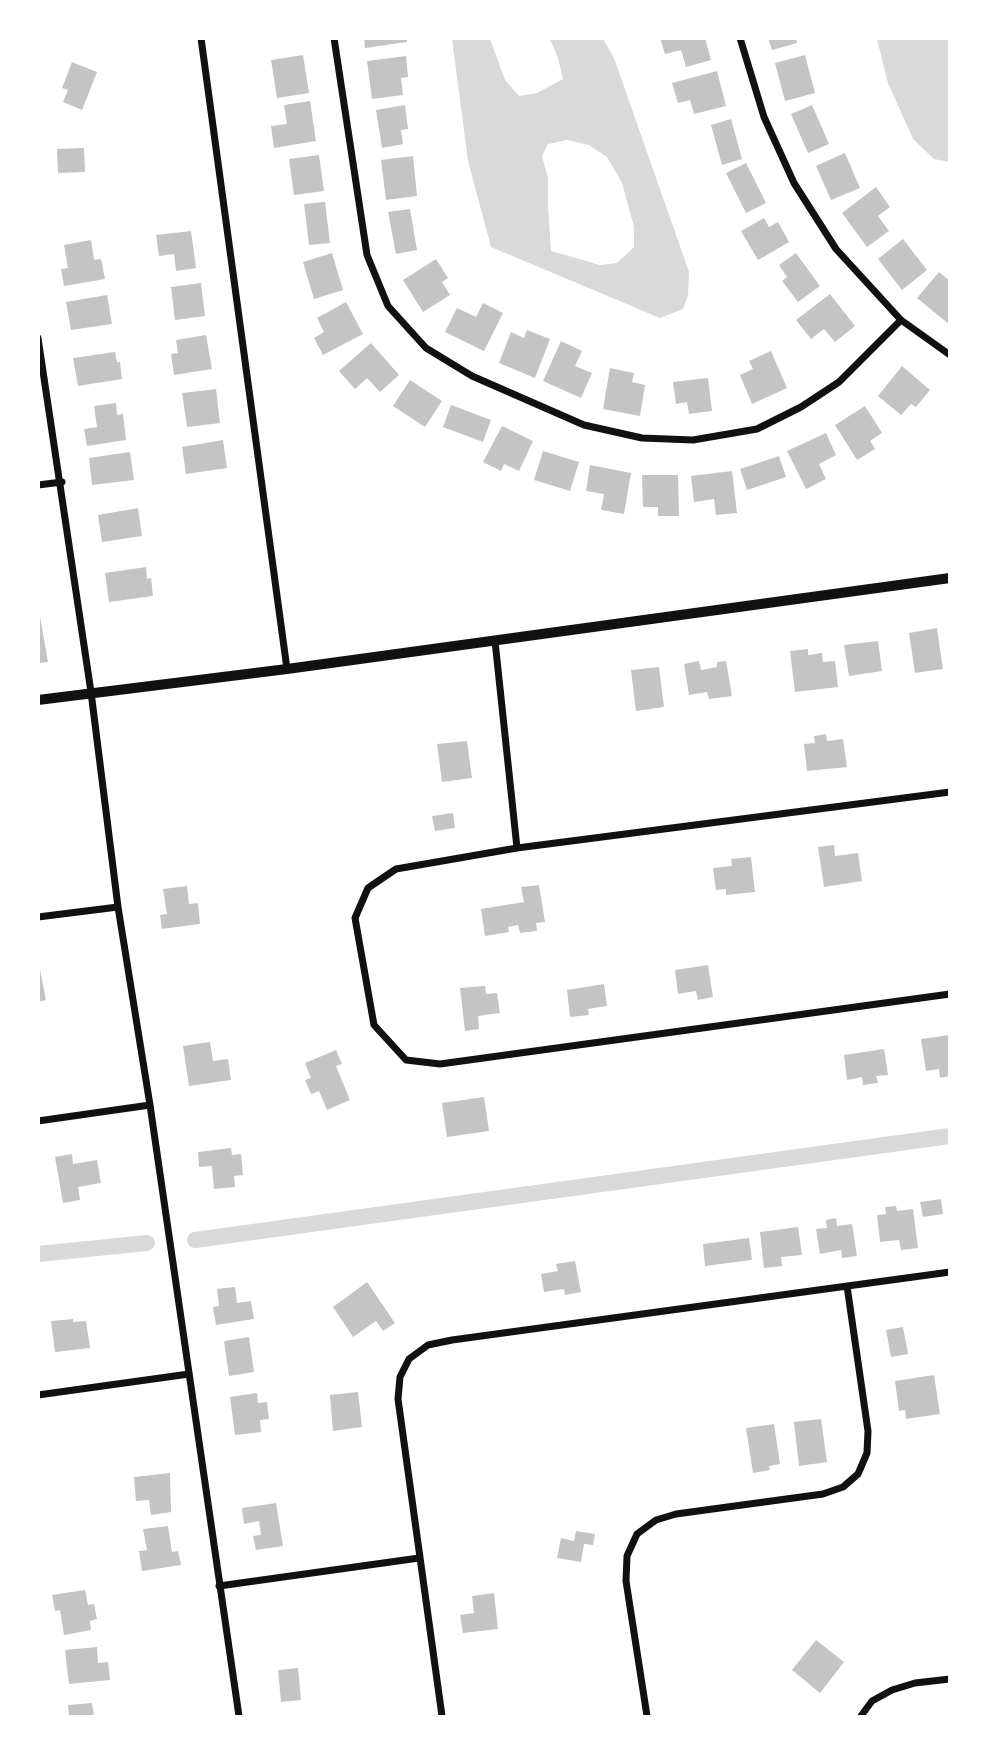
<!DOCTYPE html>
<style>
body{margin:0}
#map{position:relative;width:988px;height:1755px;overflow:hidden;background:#fff;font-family:Barlow,sans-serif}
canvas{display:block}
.frame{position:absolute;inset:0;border:40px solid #fff;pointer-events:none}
</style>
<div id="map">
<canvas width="988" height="1755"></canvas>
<div class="frame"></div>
</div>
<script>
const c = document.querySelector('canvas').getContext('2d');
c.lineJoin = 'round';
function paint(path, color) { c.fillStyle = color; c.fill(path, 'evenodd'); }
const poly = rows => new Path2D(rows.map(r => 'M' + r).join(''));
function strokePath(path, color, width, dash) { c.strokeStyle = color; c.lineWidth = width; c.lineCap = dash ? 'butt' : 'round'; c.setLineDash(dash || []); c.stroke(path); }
paint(poly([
 [452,39,490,39,505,80,519,96,537,93,563,79,558,58,550,39,603,39,614,58,689,272,688,295,683,309,660,318,491,247,468,161],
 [567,140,589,145,607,157,622,183,634,227,634,247,617,263,600,265,551,251,548,206,548,178,542,156,548,144],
 [877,39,949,39,949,162,934,159,913,139,888,83]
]), '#d9d9d9');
strokePath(poly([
 [195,1240,950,1136],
 [38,1254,147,1243]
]), '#d9d9d9', 16);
paint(poly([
 [364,38,407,38,407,42,365,48],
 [660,38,705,38,711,60,686,67,681,50,665,54],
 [768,38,796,38,797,43,772,50],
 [303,55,309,93,277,98,271,60],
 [805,55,815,93,785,101,775,63],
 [406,56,408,77,401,78,403,95,372,99,367,61],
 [72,62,97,72,82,110,63,102,68,90,62,88],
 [717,71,726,106,694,114,690,100,678,103,672,83],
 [310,101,316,141,274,148,271,126,287,124,284,105],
 [405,105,408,129,401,130,403,144,382,148,376,110],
 [812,105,829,144,808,153,791,114],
 [731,119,742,159,722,165,711,125],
 [84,148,85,172,58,173,57,149],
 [845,153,860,188,831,200,816,166],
 [319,155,324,191,294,195,289,159],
 [413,156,417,196,386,200,381,160],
 [746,163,766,203,746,213,726,173],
 [876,187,890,207,878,216,889,231,867,247,842,213],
 [325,202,330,243,309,245,304,204],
 [410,209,417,250,396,254,388,212],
 [764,218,769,227,778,222,789,242,758,260,741,231],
 [191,231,196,268,176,271,174,254,159,256,156,235],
 [903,239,927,270,902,290,878,259],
 [91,240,94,260,101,259,105,279,64,286,61,269,68,268,64,245],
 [332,253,343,290,314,299,303,262],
 [796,253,820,286,798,302,782,281,787,277,779,265],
 [436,259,448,278,442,282,450,295,423,312,403,280],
 [939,272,950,281,950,325,917,298],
 [201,283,205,316,175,320,171,287],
 [830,294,855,326,835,342,824,329,811,339,796,320],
 [107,295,112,324,71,330,66,302],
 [346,302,363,334,323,355,314,338,324,332,317,318],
 [483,303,503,313,484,351,445,332,457,308,476,317],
 [527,330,550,339,535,378,499,363,511,332,524,338],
 [206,335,212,369,174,375,171,354,178,353,176,340],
 [561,341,582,351,575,366,592,373,581,398,543,381],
 [371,343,399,375,380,392,367,378,355,389,339,371],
 [771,351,787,388,752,404,740,375,753,369,749,361],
 [115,352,117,362,120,362,122,379,78,386,73,358],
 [902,366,930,390,916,407,911,404,901,415,878,396],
 [610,368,634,373,632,382,645,385,640,416,603,409],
 [708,378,712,411,689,414,687,402,676,404,673,382],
 [410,380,442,401,425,427,393,406],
 [216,389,220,423,187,427,182,393],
 [116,403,117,415,123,414,126,440,87,446,84,429,97,427,94,406],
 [451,405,491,420,483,442,443,427],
 [865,406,882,433,870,441,875,449,857,460,835,425],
 [502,426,533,441,519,471,504,464,501,471,483,462],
 [826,433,836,455,819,464,826,479,806,489,787,451],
 [223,440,227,468,186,474,182,447],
 [543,451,579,462,570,491,534,480],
 [130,452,134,480,92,485,89,458],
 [779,456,786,477,747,490,740,469],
 [590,465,631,473,624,514,601,510,604,494,586,491],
 [732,471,737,513,716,515,714,499,694,502,691,476],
 [642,475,678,475,679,516,658,516,658,507,643,507],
 [138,508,142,536,102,542,98,515],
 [146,567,147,579,151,578,153,596,109,602,105,573],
 [38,605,48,662,38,663],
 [937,628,943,669,915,673,909,633],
 [878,641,882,671,849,676,844,645],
 [808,649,808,655,822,653,823,662,835,661,838,687,795,692,790,651],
 [699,661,701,670,717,667,717,662,726,661,732,696,709,699,707,692,689,695,684,664],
 [659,667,664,707,636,711,631,670],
 [826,734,827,741,843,739,847,767,807,771,804,744,815,743,814,736],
 [467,741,472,778,442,782,437,744],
 [453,813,455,828,435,831,432,816],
 [834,845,835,856,858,853,862,881,824,887,818,847],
 [751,857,755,892,726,895,726,889,716,890,713,868,732,866,731,859],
 [539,885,545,922,536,923,537,931,520,933,518,925,508,927,509,932,485,936,481,909,524,902,521,887],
 [187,886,189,904,198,903,200,924,162,929,160,915,167,914,163,889],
 [38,960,46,1000,38,1002],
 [708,965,713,997,698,1000,696,991,678,994,675,970],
 [604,984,607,1006,588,1009,589,1015,570,1017,567,990],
 [485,986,486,994,497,993,500,1013,478,1016,479,1029,465,1031,460,988],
 [950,1035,950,1076,940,1078,939,1069,926,1071,921,1039],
 [210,1042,213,1061,228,1059,231,1080,189,1086,183,1046],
 [884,1049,888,1075,876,1076,878,1083,863,1085,862,1077,847,1080,844,1055],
 [336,1050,342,1064,336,1066,350,1100,327,1110,319,1091,311,1094,305,1080,311,1078,305,1063],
 [484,1097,489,1131,447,1137,442,1103],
 [231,1148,232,1155,241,1154,243,1175,234,1176,235,1187,214,1189,212,1166,199,1167,198,1152],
 [72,1154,73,1164,97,1160,101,1183,78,1187,80,1200,63,1203,55,1157],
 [941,1199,943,1214,923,1217,920,1202],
 [896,1206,897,1211,913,1209,918,1248,901,1250,899,1240,880,1242,877,1215,886,1214,885,1207],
 [836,1218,837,1226,852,1224,857,1256,842,1258,841,1250,820,1254,816,1229,827,1228,826,1220],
 [798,1227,802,1255,781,1257,782,1266,764,1268,760,1232],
 [749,1238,752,1260,705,1266,703,1244],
 [575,1261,581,1292,565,1295,564,1289,544,1292,541,1274,558,1271,556,1264],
 [367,1282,395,1323,383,1331,376,1321,353,1337,333,1307],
 [235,1287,237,1303,251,1301,254,1319,216,1325,213,1307,219,1306,217,1289],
 [73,1319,73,1322,86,1321,90,1348,55,1352,51,1321],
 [903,1327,908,1354,891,1357,886,1330],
 [249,1337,254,1372,229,1376,224,1341],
 [934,1375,940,1414,906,1419,905,1410,899,1411,895,1381],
 [358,1392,362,1427,333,1431,330,1395],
 [257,1393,258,1403,267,1402,269,1419,260,1420,261,1432,235,1435,230,1397],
 [821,1419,827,1462,799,1466,794,1422],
 [774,1424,780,1464,769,1466,770,1470,753,1473,746,1428],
 [170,1473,171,1512,151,1515,149,1500,136,1501,134,1477],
 [276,1503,283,1546,256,1550,253,1536,261,1535,259,1521,244,1524,242,1508],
 [168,1526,172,1552,178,1551,181,1565,142,1571,139,1551,147,1550,143,1529],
 [576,1531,595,1534,593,1545,584,1544,581,1562,557,1558,561,1538,574,1541],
 [85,1590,88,1605,94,1604,97,1619,90,1621,91,1630,64,1635,60,1610,55,1611,52,1595],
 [494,1593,498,1629,463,1633,460,1615,474,1613,472,1596],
 [816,1640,844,1662,820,1693,792,1670],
 [97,1647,98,1663,108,1662,110,1680,69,1684,65,1650],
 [298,1668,301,1700,281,1702,278,1670],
 [92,1703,94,1716,69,1716,68,1705]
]), '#c4c4c4');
strokePath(poly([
 [201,38,287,669],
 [334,38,367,255,388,306,426,348,472,376,584,425,642,438,693,440,757,429,801,407,839,382,901,320],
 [740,38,764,117,794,183,836,249,901,320,950,355],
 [38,338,91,692,118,907,150,1105,239,1716],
 [38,485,62,482],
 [495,641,517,848],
 [950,792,517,848,396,869,368,888,355,918,374,1025,406,1060,440,1064,950,994],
 [38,917,118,907],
 [38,1121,150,1105],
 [38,1395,189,1374],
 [219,1586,419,1558],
 [442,1716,398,1399,400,1377,409,1359,428,1345,452,1340,950,1272],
 [647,1716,626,1581,627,1556,637,1534,656,1520,676,1514,823,1494,843,1487,858,1474,867,1453,868,1431,847,1286],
 [861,1716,872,1701,892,1690,915,1683,950,1679]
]), '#111', 7);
strokePath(poly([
 [38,700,287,669,950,578]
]), '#111', 10);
</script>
